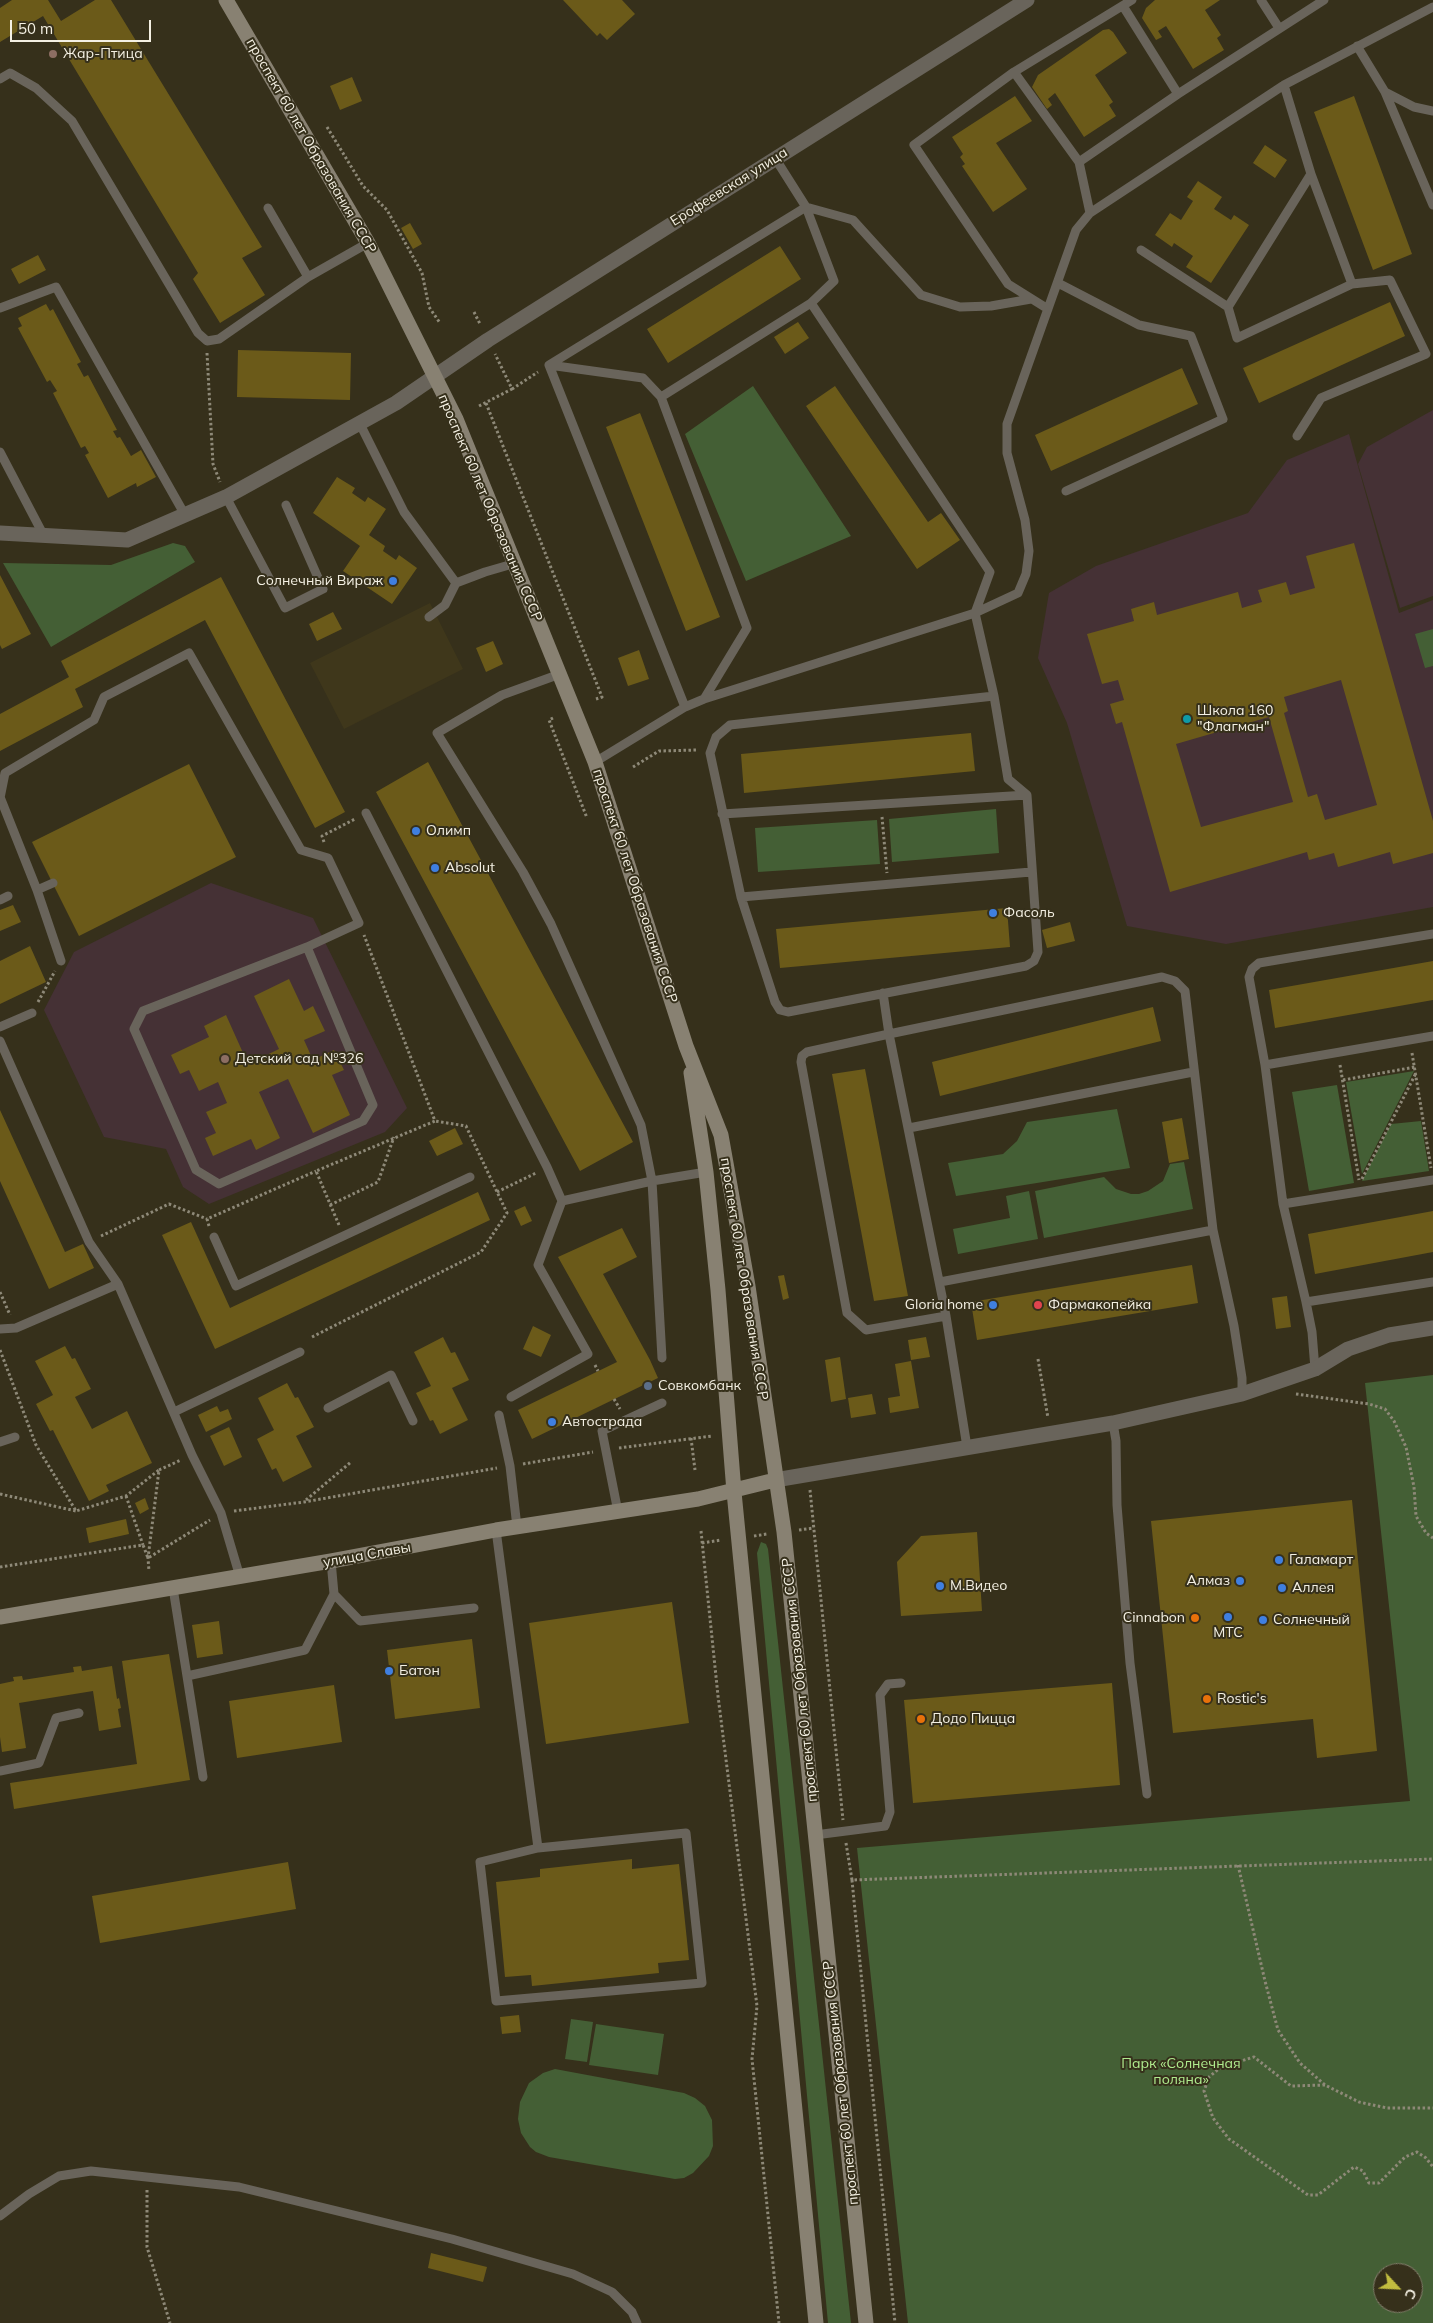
<!DOCTYPE html>
<meta charset="utf-8">
<style>
body{margin:0}
#map{position:relative;width:1433px;height:2323px;overflow:hidden;background:#36301b;font-family:Mulish,sans-serif}
canvas{display:block}
.north{position:absolute;left:1373px;top:2263px;width:50px;height:50px;box-sizing:border-box;background:#36301b;border:1px solid #827d6b;border-radius:50%;rotate:115deg;font-size:14px;font-weight:700;line-height:20px;text-align:center;color:#f4f0e3}
.north::after{content:'';display:block;margin:auto;width:18px;height:22px;background:#c2bd3f;clip-path:polygon(50% 0,100% 100%,50% 72%,0 100%)}
.scale{position:absolute;left:10px;top:20px;width:141px;height:22px;box-sizing:border-box;border:2px solid #f4f0e3;border-top:0;padding-left:6px;font-size:15px;line-height:18px;white-space:nowrap;color:#f4f0e3;-webkit-text-stroke:4px #36301b;paint-order:stroke}
</style>
<div id="map">
<canvas width="1433" height="2323"></canvas>
<div class="north">С</div>
<div class="scale">50 m</div>
</div>
<script>
const c = document.querySelector('canvas').getContext('2d');
c.lineJoin = 'round';
function paint(path, color) { c.fillStyle = color; c.fill(path, 'evenodd'); }
const poly = rows => new Path2D(rows.map(r => 'M' + r).join(''));
function strokePath(path, color, width, dash) { c.strokeStyle = color; c.lineWidth = width; c.lineCap = dash ? 'butt' : 'round'; c.setLineDash(dash || []); c.stroke(path); }
function write(font, color, halo, rows, align = 'center') {
  c.font = font + ' Mulish,sans-serif'; c.lineWidth = 4; c.setLineDash([]); c.textBaseline = 'middle'; c.strokeStyle = halo; c.fillStyle = color; for (const [text, x, y, turn = 0] of rows) {
    c.save(); c.translate(x, y); c.rotate((+turn || 0) * Math.PI / 180); c.textAlign = isNaN(turn) ? turn : align; if (halo) c.strokeText(text, 0, 0); c.fillText(text, 0, 0); c.restore();
  }
}
paint(poly([
 [430,603,463,669,344,729,310,663]
]), '#3f371b');
paint(poly([
 [1433,410,1433,596,1400,608,1358,464,1367,447],
 [1349,434,1399,613,1433,600,1433,907,1226,944,1127,926,1067,723,1038,658,1049,593,1096,566,1248,513,1287,460],
 [211,883,313,918,407,1108,385,1132,209,1204,183,1187,166,1149,104,1137,44,1010,74,952]
]), '#453135');
paint(poly([
 [753,386,851,536,746,581,685,434],
 [173,543,185,546,195,562,51,647,3,563,111,565],
 [1433,629,1433,666,1425,668,1415,634],
 [996,809,999,853,892,862,889,819],
 [877,820,880,864,758,872,755,828],
 [1414,1071,1362,1174,1346,1082],
 [1337,1085,1354,1183,1309,1191,1292,1092],
 [1117,1109,1130,1168,956,1196,948,1163,1003,1154,1017,1141,1027,1122],
 [1421,1121,1429,1171,1362,1181,1391,1124],
 [1184,1162,1193,1209,1044,1238,1035,1191,1104,1177,1116,1189,1131,1194,1139,1194,1148,1191,1163,1181,1170,1164],
 [1029,1191,1038,1239,958,1254,953,1229,1010,1218,1006,1196],
 [1433,1375,1433,2323,908,2323,857,1848,1410,1801,1365,1383],
 [1383,2273,1413,2273,1413,2303,1383,2303],
 [761,1542,766,1544,768,1549,851,2323,828,2323,757,1553],
 [571,2019,593,2022,587,2062,565,2059],
 [596,2024,664,2034,658,2075,589,2065],
 [555,2069,684,2093,695,2098,705,2106,712,2120,713,2146,709,2156,693,2173,684,2178,675,2179,549,2157,536,2152,530,2147,521,2133,518,2119,520,2102,529,2083,543,2073]
]), '#445f35');
paint(poly([
 [12,0,48,0,61,21,95,0,111,0,262,247,242,258,265,295,220,323,193,279,198,273,43,16,0,42,0,8],
 [563,0,622,0,635,14,607,40,600,33,597,36],
 [1155,0,1220,0,1205,10,1221,35,1217,38,1224,50,1193,69,1166,26,1158,31,1162,37,1156,40,1142,18,1146,8],
 [1109,29,1113,32,1127,53,1095,75,1113,102,1109,105,1116,116,1084,137,1055,93,1048,99,1052,105,1047,109,1032,87,1038,75,1103,30],
 [352,77,362,101,340,110,330,86],
 [1015,96,1032,121,996,143,1027,189,993,212,962,166,965,164,960,157,963,154,952,137],
 [1354,96,1412,254,1373,270,1314,112],
 [1265,145,1287,160,1275,178,1253,163],
 [1198,181,1222,197,1214,209,1231,220,1234,215,1249,225,1211,283,1186,267,1193,256,1174,243,1172,247,1155,235,1170,213,1181,220,1193,201,1187,197],
 [410,223,422,244,413,249,401,228],
 [780,246,801,279,668,363,647,329],
 [38,255,46,270,19,284,11,269],
 [1390,302,1405,336,1259,403,1243,368],
 [46,304,50,311,53,309,81,362,77,364,84,377,88,375,117,430,113,431,117,438,120,437,131,456,141,450,156,477,137,487,136,483,108,498,85,455,89,453,85,446,81,448,53,393,57,391,50,380,47,382,18,328,22,326,18,318],
 [798,322,809,338,785,354,774,337],
 [238,350,351,353,350,400,237,397],
 [1182,368,1198,404,1051,471,1035,435],
 [835,386,928,522,941,513,960,540,917,569,806,406],
 [640,413,720,617,686,631,606,427],
 [337,477,355,488,352,493,365,502,368,497,386,509,369,535,385,546,383,551,396,560,399,555,417,568,392,604,343,571,360,546,313,513],
 [1354,543,1433,821,1433,853,1393,864,1390,852,1338,867,1334,853,1309,860,1307,852,1170,892,1122,722,1116,724,1110,704,1124,700,1118,680,1102,684,1087,634,1134,621,1131,609,1154,602,1157,615,1238,592,1242,608,1262,602,1258,590,1286,582,1290,595,1315,588,1306,556],
 [1341,680,1377,805,1325,820,1317,794,1308,797,1284,713,1288,711,1284,697],
 [1269,717,1293,802,1201,827,1176,744],
 [0,575,31,634,2,649,0,645],
 [221,577,345,812,315,828,205,620,75,689,83,707,0,751,0,714,69,677,61,661],
 [333,612,342,629,317,641,309,624],
 [493,641,503,664,486,672,476,648],
 [639,650,649,679,628,686,618,658],
 [971,733,975,771,744,793,741,754],
 [428,762,633,1142,580,1171,376,792],
 [189,764,236,857,79,936,32,842],
 [13,905,21,922,0,931,0,910],
 [1007,908,1010,947,780,968,776,929],
 [1070,922,1075,941,1047,948,1042,930],
 [30,946,46,982,0,1004,0,961],
 [1433,961,1433,1000,1275,1028,1269,990],
 [289,979,304,1011,313,1006,325,1031,304,1040,313,1060,334,1050,344,1070,332,1075,350,1115,313,1133,288,1079,259,1092,280,1138,256,1150,251,1139,213,1156,205,1138,216,1133,206,1112,227,1103,218,1082,199,1091,189,1070,180,1074,171,1055,209,1037,204,1026,226,1015,248,1064,279,1049,254,996],
 [1153,1007,1161,1041,940,1096,932,1062],
 [865,1069,908,1296,874,1301,832,1074],
 [0,1110,65,1252,83,1244,94,1268,49,1289,0,1181],
 [1182,1118,1189,1159,1169,1163,1162,1122],
 [455,1128,463,1144,437,1156,429,1141],
 [478,1192,490,1220,215,1349,162,1235,191,1222,230,1308],
 [525,1206,532,1221,521,1226,514,1211],
 [1433,1211,1433,1252,1315,1274,1308,1234],
 [622,1228,637,1257,603,1274,650,1360,658,1378,532,1439,518,1410,617,1362,558,1257],
 [1192,1265,1198,1303,977,1340,971,1302],
 [784,1275,789,1298,783,1300,778,1276],
 [1287,1296,1291,1327,1276,1329,1272,1298],
 [533,1326,551,1335,541,1357,523,1349],
 [443,1337,451,1353,455,1352,469,1380,452,1388,468,1420,440,1434,433,1420,430,1421,416,1393,431,1386,414,1352],
 [926,1337,930,1357,911,1360,908,1340],
 [65,1346,72,1359,75,1358,91,1389,75,1397,92,1429,127,1411,152,1463,106,1485,109,1491,89,1501,60,1444,53,1430,50,1431,36,1404,53,1395,35,1361],
 [840,1357,846,1399,831,1402,825,1360],
 [911,1361,919,1408,890,1413,888,1398,900,1396,895,1364],
 [287,1383,295,1398,298,1397,314,1427,296,1436,312,1467,283,1482,276,1468,272,1470,257,1439,274,1430,258,1398],
 [872,1394,876,1414,851,1418,848,1398],
 [217,1406,220,1412,228,1409,232,1419,206,1432,198,1415],
 [229,1427,242,1457,224,1466,210,1436],
 [145,1498,149,1509,140,1514,135,1503],
 [1352,1500,1377,1751,1317,1758,1313,1719,1173,1733,1151,1521],
 [126,1519,129,1534,89,1543,86,1528],
 [977,1532,982,1611,901,1616,897,1562,921,1536],
 [672,1602,689,1723,546,1744,529,1623],
 [219,1621,223,1654,197,1658,192,1625],
 [472,1639,480,1708,395,1719,387,1650],
 [169,1654,190,1780,14,1809,10,1783,137,1764,122,1661],
 [81,1666,82,1671,112,1666,117,1699,119,1698,121,1708,118,1709,121,1727,99,1731,93,1691,19,1703,26,1748,2,1752,0,1737,0,1684,14,1681,13,1677,22,1676,23,1680,74,1672,73,1667],
 [1112,1683,1120,1785,913,1803,904,1700],
 [334,1685,342,1742,237,1758,229,1701],
 [632,1859,632,1869,679,1864,689,1960,658,1963,659,1973,532,1986,531,1975,505,1977,496,1882,540,1877,540,1869],
 [288,1862,296,1909,100,1943,92,1896],
 [519,2015,521,2032,502,2034,500,2017],
 [431,2253,487,2267,483,2282,428,2268]
]), '#6b5a19');
strokePath(poly([
 [327,127,363,186,387,210,422,273,429,307,440,323],
 [474,312,480,324],
 [207,353,213,464,220,482],
 [512,389,538,372],
 [486,403,602,697,596,699],
 [479,406,512,389,495,354],
 [553,718,549,720,587,818],
 [633,767,659,751,698,750],
 [882,817,887,873],
 [324,842,322,836,355,819],
 [38,1002,55,971],
 [1412,1053,1431,1168],
 [1340,1065,1359,1180],
 [1343,1080,1415,1067],
 [1362,1179,1416,1073],
 [497,1192,536,1173],
 [330,1205,378,1182,394,1137],
 [339,1225,316,1171,435,1121,364,935],
 [209,1226,207,1219,316,1171],
 [101,1236,169,1204,207,1219],
 [0,1292,10,1315],
 [312,1337,481,1252,507,1213,466,1126,435,1121],
 [0,1350,36,1445,76,1511,126,1496,159,1470,148,1558,149,1571],
 [1038,1359,1048,1418],
 [595,1365,598,1371],
 [1296,1394,1369,1404,1385,1409,1394,1421,1406,1447,1414,1487,1416,1516,1426,1533,1433,1538],
 [614,1399,620,1409],
 [691,1438,695,1470],
 [619,1448,712,1436],
 [523,1464,593,1452],
 [159,1470,181,1460],
 [810,1490,843,1820],
 [0,1494,76,1511],
 [126,1496,143,1545],
 [306,1500,351,1462],
 [234,1511,304,1502,497,1468],
 [799,1530,814,1528],
 [701,1531,718,1696,757,2006,752,2059,779,2323],
 [754,1536,767,1534],
 [702,1543,721,1540],
 [0,1567,143,1545,148,1558,210,1520],
 [846,1843,852,1880,1433,1859],
 [1238,1865,1265,1981,1278,2030,1300,2063,1325,2085,1359,2102,1387,2108,1433,2108],
 [852,1880,895,2323],
 [1325,2085,1291,2086,1254,2057,1221,2067,1209,2077,1204,2091,1213,2118,1229,2139,1308,2195,1318,2195,1354,2167,1363,2171,1369,2183,1379,2183,1405,2157,1417,2152,1426,2158,1433,2167],
 [147,2190,147,2247,170,2323]
]), '#8e8978', 3, [2.5, 2.5]);
strokePath(poly([
 [1261,0,1279,28],
 [1123,6,1178,94],
 [1357,46,1385,92,1433,205],
 [1014,72,1079,162],
 [0,79,10,73,36,88,72,121,198,333,207,341,219,339,308,277,368,243],
 [1284,85,1311,174,1352,284],
 [1385,92,1414,107,1433,111],
 [775,158,806,207,853,220,921,295,960,307,991,306,1031,299],
 [268,208,308,277],
 [1090,213,1079,162,1178,94,1324,0],
 [1141,250,1228,307,1237,338,1352,284,1390,280,1426,354,1321,398,1297,436],
 [1058,283,1139,325,1191,336,1223,419,1066,491],
 [811,303,990,572,975,613,994,696,1008,779,1027,795,1038,952,1034,961,1026,966,788,1012,780,1010,775,1002,741,897,710,753,716,737,730,725,994,696],
 [1228,307,1311,174],
 [0,308,56,287,185,515],
 [1048,309,1008,284,914,145,1014,72,1132,0],
 [549,365,643,378,661,397],
 [360,424,404,512,456,583,485,572,516,563],
 [0,452,44,536],
 [226,497,285,608,323,589,286,505],
 [429,617,445,605,456,583],
 [560,674,502,695,437,733,523,872,551,924,641,1125,652,1181,662,1358],
 [685,707,549,365,806,207,834,281,811,303,661,397,747,628,704,699],
 [595,762,685,707,704,699,975,613,1018,593,1026,574,1029,551,1025,520,1007,453,1007,424,1076,230,1090,213,1284,85,1433,7],
 [0,797,37,890,61,961],
 [0,798,5,773,94,720,104,697,189,653,301,850,328,858,359,923,307,947,143,1011,134,1029,196,1170,219,1184,363,1121,373,1105,307,947],
 [366,813,547,1167,562,1201,652,1181,706,1172],
 [722,814,1027,795],
 [37,890,53,883],
 [741,897,1031,872],
 [0,900,8,896],
 [1433,934,1259,963,1252,969,1249,977,1265,1065,1283,1204,1306,1302,1433,1282],
 [883,993,889,1034,1162,977,1175,981,1185,991,1213,1230,1234,1326,1242,1378,1242,1394],
 [0,1027,32,1013],
 [0,1041,89,1242,118,1284,192,1455,221,1513,240,1577],
 [1265,1065,1433,1036],
 [909,1128,1193,1072],
 [1283,1204,1433,1180],
 [214,1237,236,1286,470,1177],
 [940,1282,1213,1230],
 [1306,1302,1312,1332,1315,1369],
 [946,1316,866,1330,847,1313,801,1062,802,1056,807,1052,889,1034,946,1316,967,1447],
 [0,1329,16,1328,118,1284],
 [511,1397,588,1354,538,1265,562,1201],
 [328,1408,391,1375,413,1421],
 [174,1412,300,1352],
 [499,1415,510,1466,517,1527],
 [1113,1423,1116,1441,1117,1505,1130,1663,1147,1794],
 [0,1442,15,1437],
 [618,1512,602,1431,662,1403],
 [496,1530,538,1848,686,1833,702,1983,496,2001,480,1862,538,1848],
 [173,1588,203,1777],
 [334,1594,360,1621,474,1608],
 [187,1676,305,1650,334,1594,331,1561],
 [0,1771,39,1763,56,1718,79,1713],
 [815,1835,885,1826,890,1812,880,1695,888,1684,901,1683],
 [0,2216,29,2194,59,2176,91,2171,239,2187,452,2239,573,2274,612,2292,632,2312,637,2323]
]), '#69645b', 9);
strokePath(poly([
 [0,533,127,540,226,497,396,403,488,340,1027,0],
 [775,1480,1113,1423,1242,1394,1315,1369,1348,1349,1389,1335,1433,1328]
]), '#69645b', 15);
strokePath(poly([
 [226,0,368,243,456,419,595,762,686,1046,721,1135,748,1286,784,1532,866,2323],
 [691,1073,706,1172,718,1290,734,1492,816,2323],
 [0,1617,331,1561,496,1530,698,1499,775,1480]
]), '#888172', 15);
for (const [x, y, r, color] of [
 [53,54,5,"#8d6e63"],
 [393,581,5,"#3f7fe0"],
 [1187,719,5,"#0f9aa8"],
 [416,831,5,"#3f7fe0"],
 [435,868,5,"#3f7fe0"],
 [993,913,5,"#3f7fe0"],
 [225,1059,5,"#8d6e63"],
 [993,1305,5,"#3f7fe0"],
 [1038,1305,5,"#e0444e"],
 [648,1386,5,"#5c6f8a"],
 [552,1422,5,"#3f7fe0"],
 [1279,1560,5,"#3f7fe0"],
 [1240,1581,5,"#3f7fe0"],
 [940,1586,5,"#3f7fe0"],
 [1282,1588,5,"#3f7fe0"],
 [1228,1617,5,"#3f7fe0"],
 [1195,1618,5,"#e8710a"],
 [1263,1620,5,"#3f7fe0"],
 [389,1671,5,"#3f7fe0"],
 [1207,1699,5,"#e8710a"],
 [921,1719,5,"#e8710a"]
]) { const dot = new Path2D(); dot.arc(x, y, r, 0, 2 * Math.PI); c.fillStyle = color; c.fill(dot); strokePath(dot, '#36301b', 2); }
write('14px', '#f4f0e3', '#36301b', [
 ["Жар-Птица",63,54],
 ["Солнечный Вираж",383,581,"right"],
 ["Школа 160",1197,711],
 ["\"Флагман\"",1197,727],
 ["Олимп",426,831],
 ["Absolut",445,868],
 ["Фасоль",1003,913],
 ["Детский сад №326",235,1059],
 ["Gloria home",983,1305,"right"],
 ["Фармакопейка",1048,1305],
 ["Совкомбанк",658,1386],
 ["Автострада",562,1422],
 ["Галамарт",1289,1560],
 ["Алмаз",1230,1581,"right"],
 ["М.Видео",950,1586],
 ["Аллея",1292,1588],
 ["Cinnabon",1185,1618,"right"],
 ["Солнечный",1273,1620],
 ["МТС",1228,1633,"center"],
 ["Батон",399,1671],
 ["Rostic's",1217,1699],
 ["Додо Пицца",931,1719]
], 'left');
write('14px', '#f4f0e3', '#36301b', [
 ["проспект 60 лет Образования СССР",311,146,60],
 ["Ерофеевская улица",729,187,-32],
 ["проспект 60 лет Образования СССР",490,508,67],
 ["проспект 60 лет Образования СССР",635,886,72],
 ["проспект 60 лет Образования СССР",744,1279,81],
 ["улица Славы",367,1555,-10],
 ["проспект 60 лет Образования СССР",800,1680,-96],
 ["проспект 60 лет Образования СССР",841,2083,-96]
]);
write('14px', '#afeb8e', '#36301b', [
 ["Парк «Солнечная",1181,2064],
 ["поляна»",1181,2080]
]);
</script>
